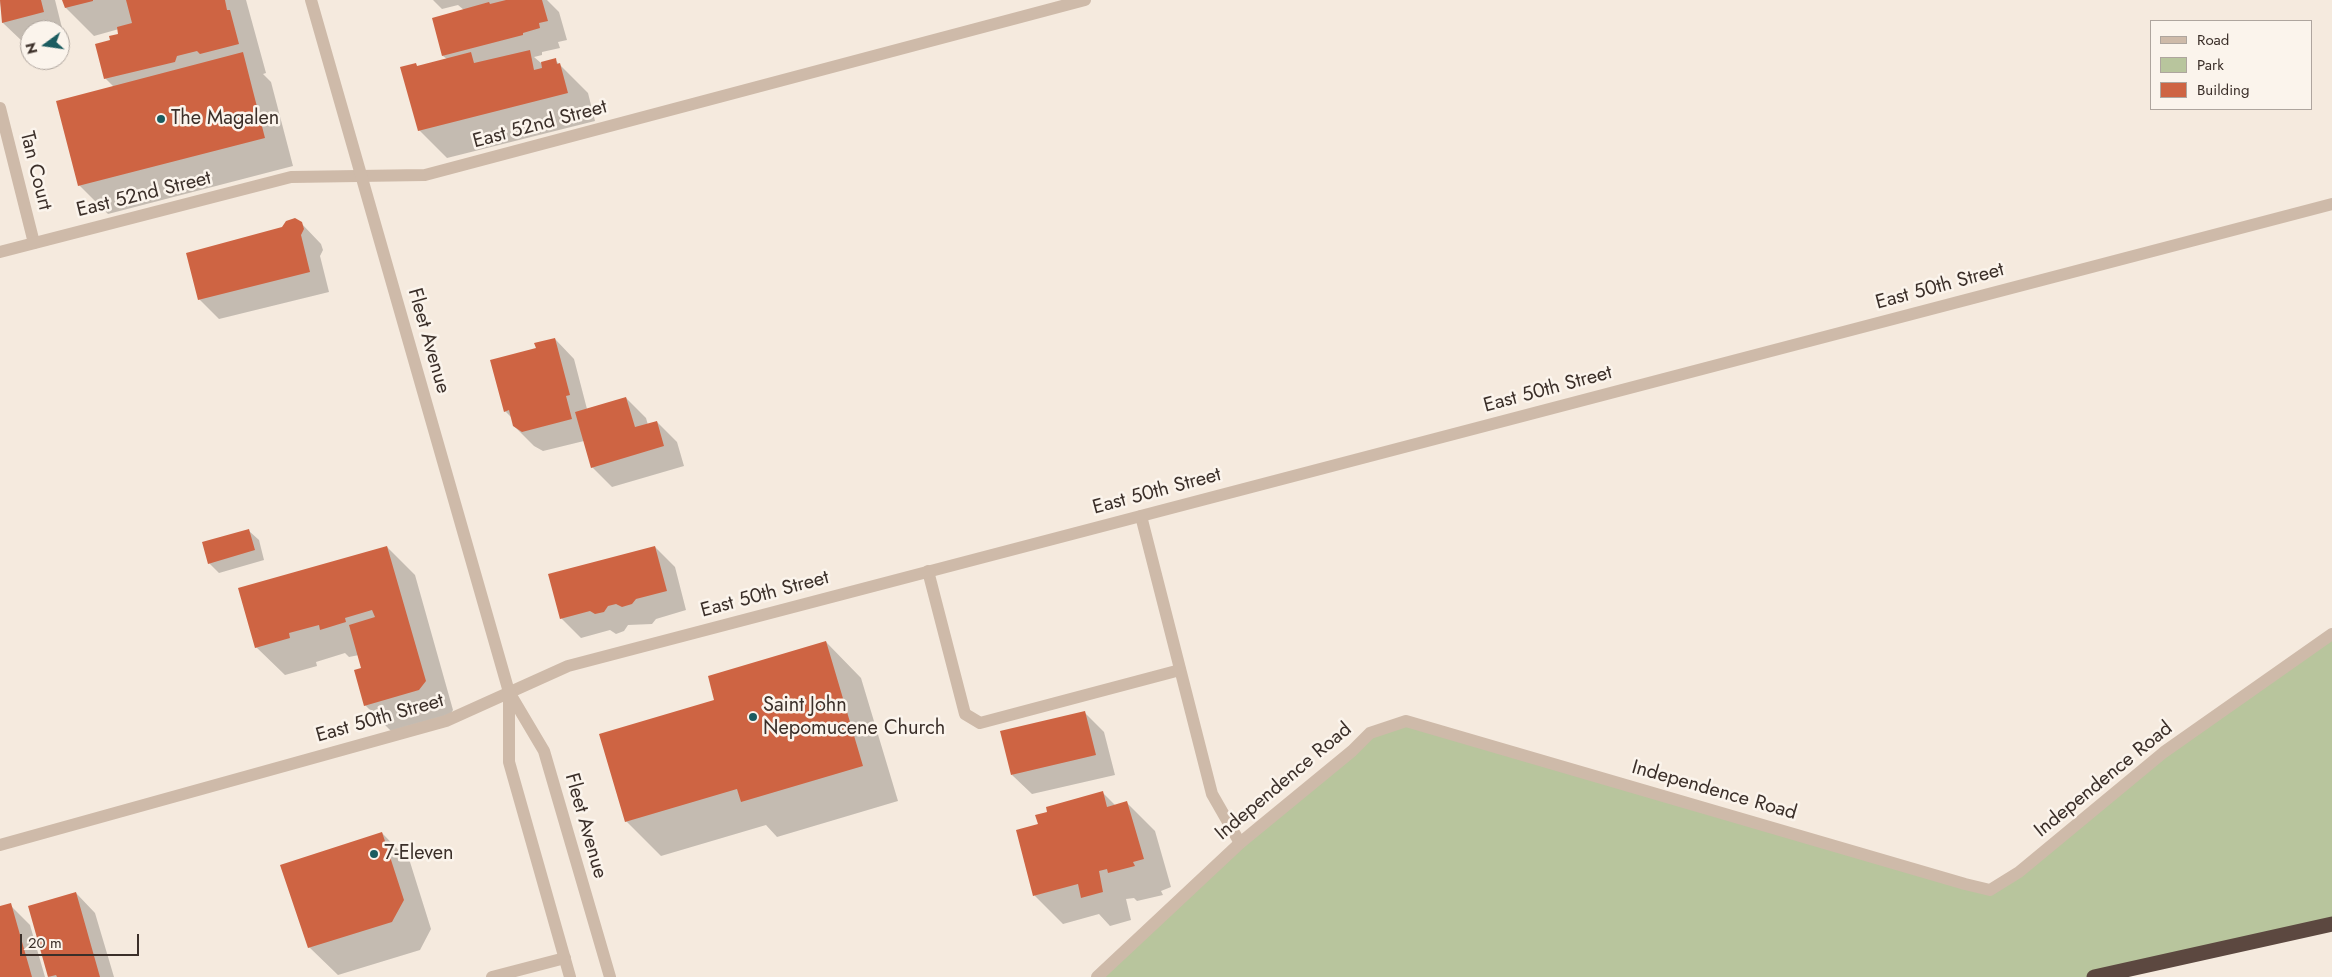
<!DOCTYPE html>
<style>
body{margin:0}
#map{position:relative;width:2332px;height:977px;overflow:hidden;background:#f5eade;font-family:Jost,sans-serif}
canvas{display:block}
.legend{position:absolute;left:2150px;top:20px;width:162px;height:90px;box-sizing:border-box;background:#fbf4ec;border:1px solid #aea59e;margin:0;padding:6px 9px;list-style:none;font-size:15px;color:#3b2f29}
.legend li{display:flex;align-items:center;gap:10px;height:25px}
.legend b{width:25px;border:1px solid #aea59e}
.north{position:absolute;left:20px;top:20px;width:50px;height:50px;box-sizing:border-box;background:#fbf4ec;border:1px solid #aea59e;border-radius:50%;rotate:256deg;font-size:14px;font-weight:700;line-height:20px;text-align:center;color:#3b2f29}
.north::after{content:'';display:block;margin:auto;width:18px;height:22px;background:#1b5c60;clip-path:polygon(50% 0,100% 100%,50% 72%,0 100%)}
.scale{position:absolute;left:20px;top:934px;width:119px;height:22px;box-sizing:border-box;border:2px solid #3b2f29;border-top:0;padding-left:6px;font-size:15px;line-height:18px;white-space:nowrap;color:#3b2f29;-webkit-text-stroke:4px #fbf4ec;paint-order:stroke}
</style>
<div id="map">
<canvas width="2332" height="977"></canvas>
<ul class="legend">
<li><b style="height:6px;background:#cebaa9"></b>Road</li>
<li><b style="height:14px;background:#b8c59d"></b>Park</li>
<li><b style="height:14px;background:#ce6443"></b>Building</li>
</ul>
<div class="north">N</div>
<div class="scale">20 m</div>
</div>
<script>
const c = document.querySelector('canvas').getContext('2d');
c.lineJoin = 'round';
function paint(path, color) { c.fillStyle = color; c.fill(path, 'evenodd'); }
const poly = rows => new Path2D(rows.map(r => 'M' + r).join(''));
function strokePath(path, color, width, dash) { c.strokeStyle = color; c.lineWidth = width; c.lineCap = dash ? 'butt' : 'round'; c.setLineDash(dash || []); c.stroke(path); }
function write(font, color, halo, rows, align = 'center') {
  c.font = font + ' Jost,sans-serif'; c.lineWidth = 5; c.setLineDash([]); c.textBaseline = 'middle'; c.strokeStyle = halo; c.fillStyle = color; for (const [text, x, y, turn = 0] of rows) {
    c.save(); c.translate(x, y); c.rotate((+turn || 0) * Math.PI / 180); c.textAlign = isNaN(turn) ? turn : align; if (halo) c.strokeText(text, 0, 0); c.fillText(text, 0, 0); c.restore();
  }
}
paint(poly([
 [2332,634,2332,924,2094,977,1097,977,1370,733,1406,721,1990,889,2164,752]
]), '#b8c59d');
paint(poly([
 [0,0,55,0,63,32,60,33,60,30,30,30,30,41,23,42,3,23],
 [64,0,246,0,266,73,263,74,271,82,293,166,108,214,79,185,114,87,105,78,112,41,119,35,119,29,94,36,66,8],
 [433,0,547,0,559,12,567,40,558,42,560,48,542,52,542,55,534,57,541,63,555,60,588,93,595,121,447,158,419,130,416,65,418,67,447,59,443,56,464,10,458,5,442,9],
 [301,223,321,244,323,250,320,256,329,292,219,319,199,299],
 [555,339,574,359,587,409,626,398,646,418,648,425,657,422,677,442,684,466,612,487,592,467,584,441,543,451,534,446,514,426,512,418,505,411,537,349],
 [249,531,259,540,264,560,219,573,209,563],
 [387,547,415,575,453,710,448,718,394,734,365,705,363,668,359,655,349,657,345,653,316,662,317,666,285,675,256,647],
 [655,547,675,567,686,610,656,619,652,624,628,625,624,631,616,634,610,630,581,638,561,618],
 [826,642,861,678,898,801,777,837,766,825,661,856,626,821,716,701],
 [1084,712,1104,732,1115,775,1032,794,1012,775],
 [1102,792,1116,806,1127,803,1155,831,1171,887,1161,891,1163,895,1137,901,1134,898,1126,899,1131,920,1110,926,1099,914,1063,924,1035,896,1018,831,1040,825],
 [382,833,410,862,431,929,420,950,338,975,309,947],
 [76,893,95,913,114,977,49,977],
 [10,905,30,925,45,977,0,977,0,908]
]), '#0003');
paint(poly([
 [0,0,41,0,44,12,2,23],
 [62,0,93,0,93,1,65,8],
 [126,0,225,0,227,10,230,10,239,44,200,54,197,51,177,56,175,62,104,79,95,44,110,40,109,36,118,34,117,27,132,23],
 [506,0,542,0,548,21,539,23,540,28,523,33,523,35,442,56,432,18,489,2,490,4],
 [530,50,534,70,542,68,541,62,556,58,557,64,560,63,568,93,418,131,400,67,416,63,417,66,471,52,474,63],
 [243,52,265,138,78,186,56,101],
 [295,218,302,222,304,229,301,235,310,272,198,300,186,253,282,227,286,221],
 [555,338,570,395,566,396,572,419,522,432,513,426,509,410,504,412,490,360,536,348,534,343],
 [626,397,635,427,657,421,664,446,591,468,575,412],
 [249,529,255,550,208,564,202,542],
 [387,546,426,681,419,690,364,706,354,670,361,668,349,625,375,617,372,610,345,618,346,622,320,630,319,625,289,633,290,638,255,648,238,588],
 [655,546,667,591,636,599,632,604,622,607,616,604,608,606,604,612,595,614,590,611,560,619,548,574],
 [826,641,863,766,741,802,737,789,625,822,599,734,714,700,708,676],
 [1085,711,1096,755,1011,775,1000,731],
 [1103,791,1107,807,1127,801,1144,859,1133,862,1135,866,1108,873,1107,869,1099,871,1103,892,1081,898,1078,884,1033,896,1016,830,1038,824,1035,815,1047,812,1046,807],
 [382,832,404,900,392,922,308,948,280,865],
 [76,892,100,977,57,977,56,975,48,977,28,906],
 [11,903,32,977,0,977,0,906]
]), '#ce6443');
strokePath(poly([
 [0,108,34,243],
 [1141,516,1212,794,1240,843],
 [928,571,965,714,980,723,1180,670],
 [492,977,565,958]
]), '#cebaa9', 12);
strokePath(poly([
 [0,252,291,177,425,175,1085,0],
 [0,845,446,721,568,666,2332,204],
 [1097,977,1240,843,1352,751,1370,733,1406,721,1965,884,1990,890,2019,872,2164,752,2332,634]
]), '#cebaa9', 12);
strokePath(poly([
 [311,0,509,692,544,751,610,977],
 [509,692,509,762,570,977]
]), '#cebaa9', 12);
strokePath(poly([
 [2094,977,2332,924]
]), '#5c4840', 15);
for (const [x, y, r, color] of [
 [161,119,5,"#1b5c60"],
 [753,717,5,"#1b5c60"],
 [374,854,5,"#1b5c60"]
]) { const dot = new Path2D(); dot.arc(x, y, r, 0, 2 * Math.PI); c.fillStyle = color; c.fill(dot); strokePath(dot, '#fbf4ec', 2); }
write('20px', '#3b2f29', '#fbf4ec', [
 ["The Magalen",171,119],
 ["Saint John",763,706],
 ["Nepomucene Church",763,729],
 ["7-Eleven",384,854]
], 'left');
write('20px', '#3b2f29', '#fbf4ec', [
 ["East 52nd Street",540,125,-15],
 ["Tan Court",35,171,76],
 ["East 52nd Street",144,195,-14],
 ["East 50th Street",1940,287,-15],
 ["Fleet Avenue",428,341,74],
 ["East 50th Street",1548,390,-15],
 ["East 50th Street",1157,492,-15],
 ["East 50th Street",765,595,-15],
 ["East 50th Street",380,719,-16],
 ["Independence Road",2104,780,-39],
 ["Independence Road",1284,782,-40],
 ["Independence Road",1714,791,16],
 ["Fleet Avenue",585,826,74]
]);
</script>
